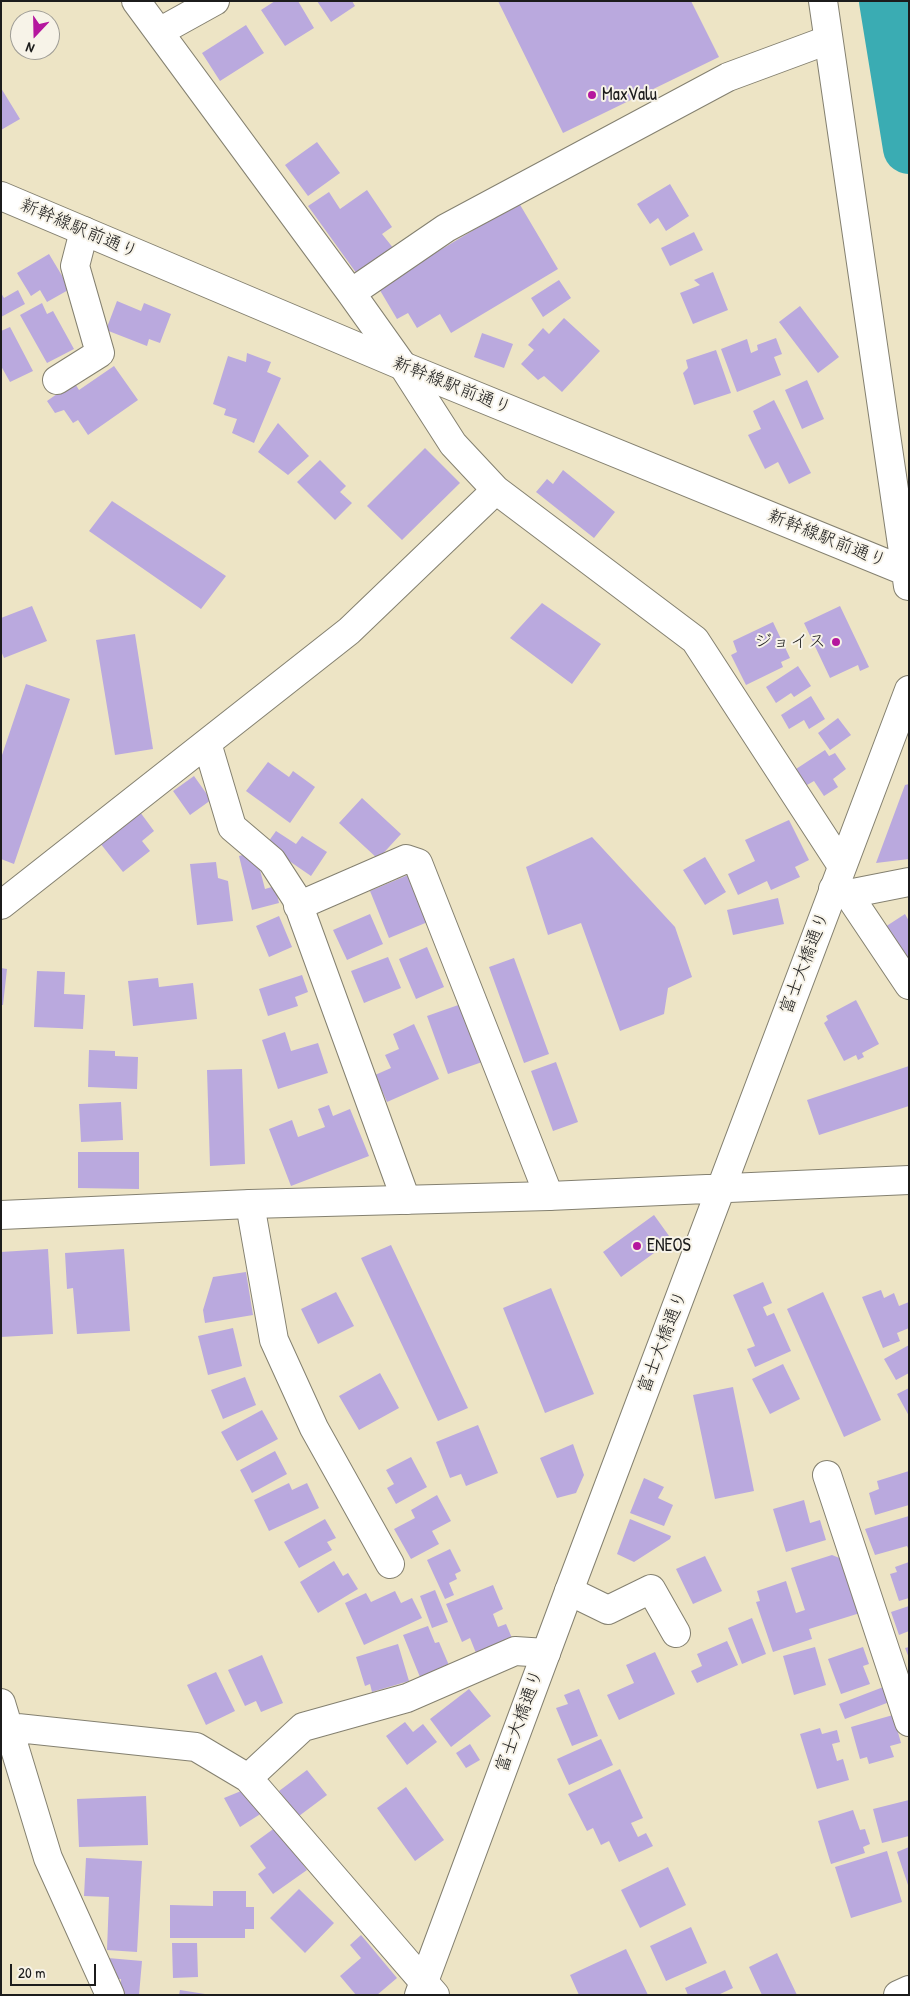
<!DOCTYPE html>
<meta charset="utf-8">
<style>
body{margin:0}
#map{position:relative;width:910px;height:1996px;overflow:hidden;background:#ede4c5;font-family:"Patrick Hand",sans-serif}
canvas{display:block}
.frame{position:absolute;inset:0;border:2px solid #1c1c1c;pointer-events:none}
.north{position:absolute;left:10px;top:10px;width:50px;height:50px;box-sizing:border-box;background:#f7f3e8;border:1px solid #9f9d96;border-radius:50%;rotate:201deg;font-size:14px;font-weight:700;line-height:20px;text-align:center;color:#1c1c1c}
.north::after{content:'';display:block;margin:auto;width:18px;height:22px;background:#b5179e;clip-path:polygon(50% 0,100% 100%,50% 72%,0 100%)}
.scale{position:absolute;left:10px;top:1964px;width:86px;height:22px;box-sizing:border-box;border:2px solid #1c1c1c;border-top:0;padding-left:6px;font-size:15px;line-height:18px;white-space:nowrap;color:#1c1c1c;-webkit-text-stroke:4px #f7f3e8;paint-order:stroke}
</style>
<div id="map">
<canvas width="910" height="1996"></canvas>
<div class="frame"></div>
<div class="north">N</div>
<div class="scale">20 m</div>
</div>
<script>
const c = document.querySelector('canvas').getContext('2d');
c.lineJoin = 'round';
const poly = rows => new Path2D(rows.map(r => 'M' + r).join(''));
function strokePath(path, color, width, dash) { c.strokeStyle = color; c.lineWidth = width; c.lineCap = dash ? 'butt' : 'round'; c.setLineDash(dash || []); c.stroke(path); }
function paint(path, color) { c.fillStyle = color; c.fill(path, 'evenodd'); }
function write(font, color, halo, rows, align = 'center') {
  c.font = font + ' "Patrick Hand","Klee One",sans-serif'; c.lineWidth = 4; c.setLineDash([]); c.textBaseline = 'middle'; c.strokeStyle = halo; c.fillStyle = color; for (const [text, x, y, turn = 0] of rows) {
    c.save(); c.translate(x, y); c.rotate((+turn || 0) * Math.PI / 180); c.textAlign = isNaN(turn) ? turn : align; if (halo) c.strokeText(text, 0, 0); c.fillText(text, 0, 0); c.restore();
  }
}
strokePath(poly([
 [885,1,909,148]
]), '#3aacb3', 52);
paint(poly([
 [275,1,298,1,314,28,285,46,261,10],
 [317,1,352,1,355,6,331,22],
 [498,1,691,1,719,57,563,133],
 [246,25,264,53,220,81,202,53],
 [1,88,20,119,1,130],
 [317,142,340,173,308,196,285,165],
 [670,184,689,216,666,231,658,218,650,224,637,204],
 [367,190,392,227,382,234,394,249,357,274,308,206,329,192,340,209],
 [519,203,558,269,451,333,440,314,417,328,408,313,397,319,378,287],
 [694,232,703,250,670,266,661,248],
 [49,254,70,289,47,302,40,290,31,296,17,273],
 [713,272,728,310,693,324,680,293,700,285,694,280],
 [559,280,571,298,543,317,531,298],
 [18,290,25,304,1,317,1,293,4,298],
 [117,301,141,311,144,303,171,314,160,343,149,339,147,346,106,330],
 [42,303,47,314,53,311,74,349,47,363,20,315],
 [800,306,839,357,818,373,779,322],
 [564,318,600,351,562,392,544,376,538,380,521,364,534,350,528,345,543,328,549,334],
 [10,327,33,371,10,382,1,366,1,331],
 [482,333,513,344,504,368,474,357],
 [776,338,782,354,774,357,781,375,737,392,721,349,747,339,751,353,758,350,757,345],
 [716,350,731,393,694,405,683,373,688,368,686,360],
 [247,353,271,362,267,372,281,378,254,443,232,433,237,419,224,415,226,409,213,404,228,356,246,362],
 [114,366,138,400,88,435,78,420,73,423,64,410,55,413,47,401,74,382,79,390],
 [807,380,824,419,802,429,785,390],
 [774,400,811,473,789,484,778,462,765,469,748,435,761,429,753,411],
 [278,423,309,456,288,475,258,452],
 [425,448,460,483,402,540,367,506],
 [320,460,346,486,340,492,352,503,335,520,297,482],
 [563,470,615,512,594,538,536,492,547,479,553,484],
 [112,501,226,576,201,609,89,531],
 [542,603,601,644,572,684,510,638],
 [32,606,47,641,4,658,1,651,1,618],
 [840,606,869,667,860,671,858,665,830,678,804,623],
 [773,622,790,658,781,662,783,667,746,685,731,655,737,652,733,641],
 [135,634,153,749,115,755,96,640],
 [798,666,811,686,794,697,791,693,776,703,766,687],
 [26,684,70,699,14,864,1,859,1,758],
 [811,696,825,719,809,729,804,720,789,729,781,715],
 [838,718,851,735,830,750,818,733],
 [825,750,829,756,835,753,846,769,833,779,838,787,824,796,814,781,807,785,796,769],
 [268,762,289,777,293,771,315,787,290,823,246,791],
 [194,776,211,800,190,815,173,791],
 [909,784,909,859,876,863,905,785],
 [362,798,401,834,378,859,339,823],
 [140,812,154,831,142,841,150,851,123,872,100,843],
 [789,820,809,860,795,867,800,877,771,890,767,881,738,895,728,874,755,861,745,840],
 [276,831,296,844,302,836,327,852,311,876,266,845],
 [592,837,675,927,692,977,668,988,664,1014,620,1031,581,923,548,935,526,867],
 [246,854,258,862,265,889,275,886,279,903,252,910,239,856],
 [705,857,726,892,705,905,683,870],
 [216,862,218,878,228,881,233,921,197,925,190,864],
 [415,872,435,919,389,938,370,891],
 [778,898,784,924,733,935,727,910],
 [370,914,383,944,347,960,333,930],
 [905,914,909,921,909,964,885,927],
 [279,916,292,947,269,957,256,926],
 [427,947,444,987,416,999,399,959],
 [388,957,401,988,364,1003,351,971],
 [514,958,549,1054,524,1063,489,967],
 [1,968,7,969,3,1005,1,1005],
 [37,971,65,972,64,994,85,995,83,1029,34,1027],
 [302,975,308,992,295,997,298,1006,268,1016,259,989],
 [158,978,159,987,193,983,197,1019,133,1026,128,981],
 [856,1000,879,1044,862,1053,864,1057,858,1060,856,1055,844,1061,824,1023,828,1020,826,1016],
 [464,1003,485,1061,448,1074,427,1016],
 [414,1024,439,1079,387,1102,375,1075,391,1068,385,1055,399,1049,393,1034],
 [285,1032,291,1051,318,1043,328,1073,278,1089,262,1040],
 [89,1050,115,1051,115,1056,138,1057,137,1089,88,1087],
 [556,1062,578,1122,553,1131,531,1071],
 [909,1066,909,1106,819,1135,807,1100],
 [242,1069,245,1164,210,1166,207,1070],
 [121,1102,123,1140,81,1142,79,1104],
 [329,1105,333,1116,350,1109,369,1156,291,1186,269,1129,292,1120,298,1137,325,1127,318,1109],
 [78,1152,139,1152,139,1189,78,1188],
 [654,1215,672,1240,621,1277,603,1252],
 [391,1245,468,1408,438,1421,361,1258],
 [48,1249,53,1334,1,1337,1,1252],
 [124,1249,130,1331,77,1334,73,1288,67,1289,65,1253],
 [246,1272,253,1315,205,1323,203,1310,213,1277],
 [763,1282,772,1303,763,1307,767,1316,774,1313,791,1351,755,1367,747,1349,755,1346,733,1295],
 [551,1288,594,1394,545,1413,503,1308],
 [881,1290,884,1298,894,1293,899,1306,909,1302,909,1328,897,1333,900,1341,883,1348,862,1297],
 [336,1292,354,1326,318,1344,301,1309],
 [823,1292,881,1420,844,1437,787,1309],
 [233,1328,242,1366,208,1375,198,1336],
 [909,1345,909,1373,896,1380,884,1359],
 [783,1364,800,1399,770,1414,752,1379],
 [380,1373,399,1408,359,1430,339,1396],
 [245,1377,256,1405,223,1419,211,1390],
 [733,1387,754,1491,715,1499,693,1395],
 [909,1388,909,1416,897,1394],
 [262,1410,278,1439,237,1461,221,1432],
 [478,1425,498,1473,466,1486,461,1474,450,1478,436,1442],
 [573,1444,584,1475,576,1493,557,1498,540,1458],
 [275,1451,287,1474,252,1493,240,1470],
 [411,1457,427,1487,396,1504,387,1488,394,1484,386,1470],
 [909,1471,909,1505,875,1515,869,1493,879,1489,877,1481],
 [644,1478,664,1487,658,1498,673,1505,664,1526,630,1513],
 [289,1483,292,1490,307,1483,319,1508,269,1531,254,1500],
 [437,1495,451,1521,432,1531,439,1544,411,1559,394,1529,415,1518,411,1510],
 [804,1500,810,1523,820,1520,826,1540,786,1552,773,1509],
 [909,1516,909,1550,907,1546,875,1555,865,1529],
 [325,1519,336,1538,327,1542,332,1550,299,1568,284,1542],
 [630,1519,671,1536,670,1539,634,1562,617,1554],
 [450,1549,461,1571,455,1574,457,1579,449,1583,454,1595,445,1599,427,1560],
 [832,1555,842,1559,860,1613,809,1629,812,1639,773,1652,756,1602,760,1601,757,1591,786,1581,796,1613,805,1610,791,1568],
 [705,1556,722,1591,693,1604,676,1569],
 [334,1561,343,1576,348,1573,358,1589,318,1613,300,1582],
 [909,1562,909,1598,899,1601,890,1574,897,1572,895,1567],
 [493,1585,503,1609,493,1614,498,1627,506,1624,512,1638,476,1653,470,1638,462,1642,446,1604],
 [435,1590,448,1622,432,1628,420,1596],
 [395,1591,401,1603,412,1598,422,1618,364,1645,345,1603,366,1593,371,1602],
 [909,1606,909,1631,899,1635,891,1612],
 [752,1618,766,1654,742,1664,728,1628],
 [428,1626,435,1643,439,1642,451,1670,422,1682,403,1635],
 [727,1641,738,1665,697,1683,691,1671,702,1666,697,1654],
 [398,1644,409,1681,372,1692,370,1684,365,1686,356,1657],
 [815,1647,826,1685,794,1695,783,1656],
 [863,1647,869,1664,863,1666,870,1684,841,1694,828,1659],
 [909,1647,909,1658,905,1648],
 [655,1652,675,1694,619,1720,607,1695,634,1683,626,1665],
 [262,1655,283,1703,261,1712,256,1701,245,1706,228,1670],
 [216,1672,235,1711,206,1725,187,1685],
 [886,1686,892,1701,845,1719,839,1704],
 [469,1689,491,1716,451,1747,430,1719],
 [579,1689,598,1736,572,1746,556,1708,568,1704,564,1695],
 [893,1715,901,1743,890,1746,894,1757,869,1764,867,1757,860,1759,851,1727],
 [405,1722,413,1732,423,1724,437,1742,407,1765,386,1736],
 [820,1728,822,1734,837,1730,840,1742,832,1744,837,1761,843,1759,849,1780,817,1789,800,1734],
 [601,1739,613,1765,569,1785,557,1759],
 [470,1744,480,1760,466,1768,456,1753],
 [620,1769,643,1818,631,1823,638,1837,646,1833,653,1846,619,1862,609,1841,601,1845,593,1828,587,1831,568,1794],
 [307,1770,327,1795,299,1816,279,1791],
 [406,1787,444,1840,415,1861,377,1808],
 [246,1789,262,1813,240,1827,224,1798],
 [146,1796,148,1845,79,1847,77,1799],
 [909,1800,909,1836,882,1843,873,1809],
 [853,1810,860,1830,865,1829,870,1844,863,1847,865,1853,831,1864,818,1821],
 [276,1827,307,1870,273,1894,258,1874,266,1868,250,1846],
 [909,1847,909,1885,908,1885,897,1852],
 [887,1851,902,1902,851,1918,835,1867],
 [86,1858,142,1861,137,1952,107,1950,109,1897,84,1896],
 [668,1867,686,1905,640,1928,621,1890],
 [299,1889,334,1923,305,1953,270,1918],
 [213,1891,246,1891,246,1907,254,1907,254,1929,245,1929,245,1938,170,1938,170,1905,213,1906],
 [691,1927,707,1963,666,1981,650,1946],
 [361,1935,397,1978,377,1995,356,1995,340,1976,361,1958,350,1945],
 [172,1943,197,1943,198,1977,173,1978],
 [626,1949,648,1995,579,1995,570,1975],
 [777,1953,797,1995,762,1995,749,1967],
 [108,1958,142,1961,139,1995,120,1995,121,1979,115,1979,116,1971,107,1970],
 [725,1970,733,1988,718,1995,688,1995,685,1988],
 [180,1990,205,1994,205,1995,179,1995]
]), '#baa9de');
const street = poly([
 [136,1,351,293,403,366,453,444,496,490,695,640,842,866],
 [159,32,215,1],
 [351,293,446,228,728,77,828,40],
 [57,380,100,353,75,266,84,231],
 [207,743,232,827,272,861,296,898,406,1200],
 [833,889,848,894,909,882],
 [848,894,909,985],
 [1,905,349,631,496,490],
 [298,906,406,859,418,863,549,1196],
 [250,1204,274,1340,314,1428,390,1564],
 [827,1475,909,1722],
 [569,1591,608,1610,651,1589,676,1633],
 [1,1703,48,1858,110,1995],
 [1,1729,8,1727,196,1747,248,1778,435,1995],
 [248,1778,303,1727,407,1698,515,1651,546,1653]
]);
const secondary = poly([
 [823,1,908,586],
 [1,196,403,366,905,571],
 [1,1215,250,1204,549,1196,909,1180],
 [419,1995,569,1591,909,690],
 [898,1995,909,1990]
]);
strokePath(street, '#848070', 30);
strokePath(secondary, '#848070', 30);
strokePath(street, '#fff', 28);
strokePath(secondary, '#fff', 28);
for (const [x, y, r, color] of [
 [592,95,5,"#b5179e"],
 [836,642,5,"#b5179e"],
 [637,1246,5,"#b5179e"]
]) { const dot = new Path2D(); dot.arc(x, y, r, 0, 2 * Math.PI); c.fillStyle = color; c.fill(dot); strokePath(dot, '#f7f3e8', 2); }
write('18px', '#1c1c1c', '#f7f3e8', [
 ["MaxValu",602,95],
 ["ジョイス",826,642,"right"],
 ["ENEOS",647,1246]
], 'left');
write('18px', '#1c1c1c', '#f7f3e8', [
 ["新幹線駅前通り",79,229,23],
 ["新幹線駅前通り",452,386,22],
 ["新幹線駅前通り",827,539,22],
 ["富士大橋通り",805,963,-69],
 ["富士大橋通り",663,1342,-69],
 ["富士大橋通り",520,1721,-70]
]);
</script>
